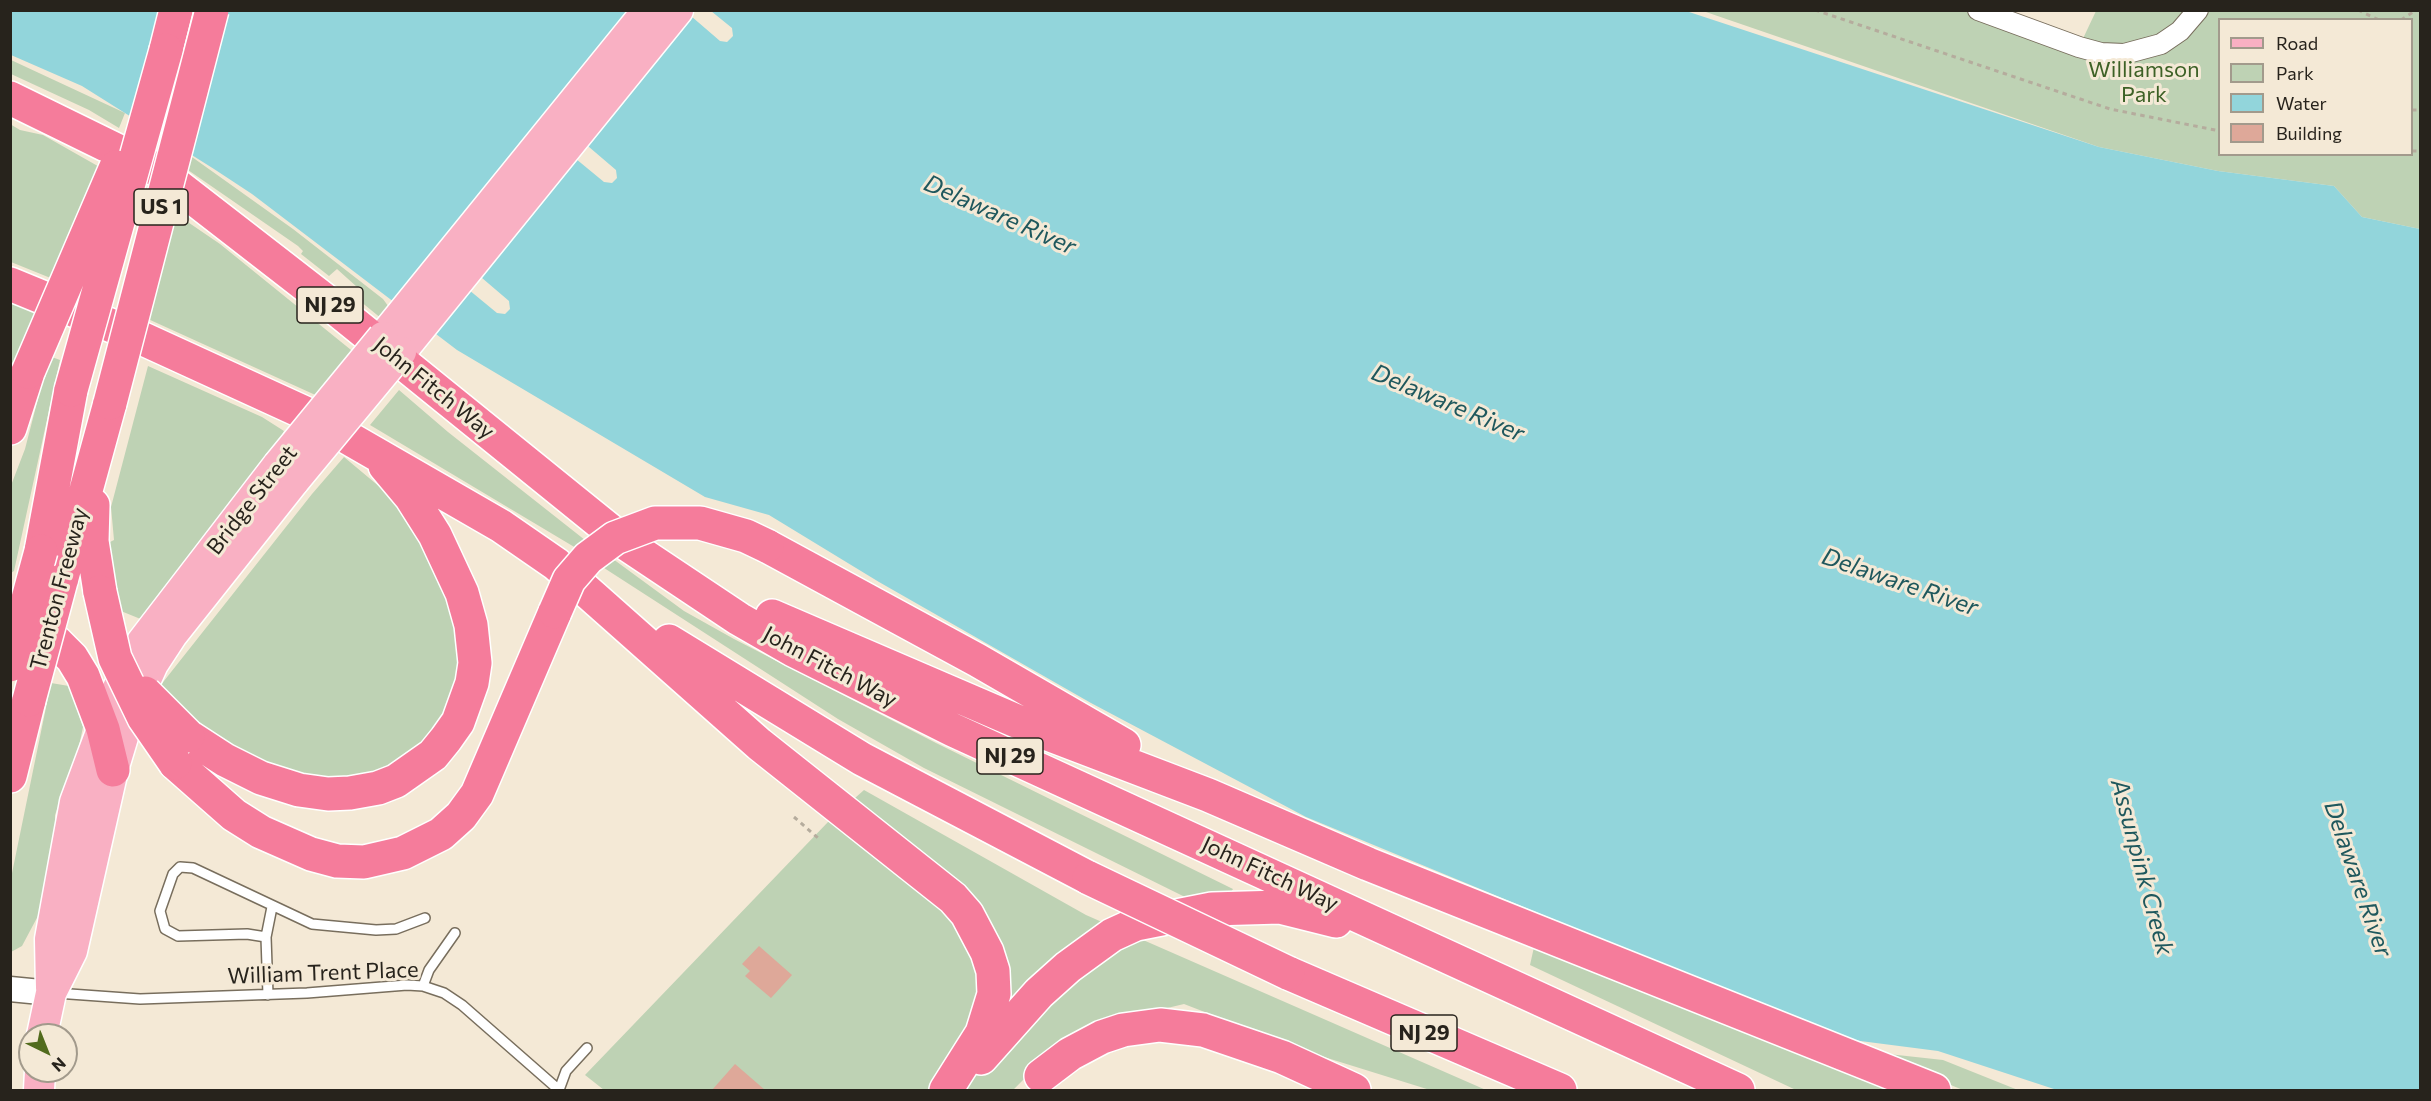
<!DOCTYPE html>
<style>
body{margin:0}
#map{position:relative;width:2431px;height:1101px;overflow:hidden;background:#f4e9d6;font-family:Commissioner,sans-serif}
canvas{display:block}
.frame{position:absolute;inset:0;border:12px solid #27231c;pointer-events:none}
.legend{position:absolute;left:2218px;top:18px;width:195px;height:138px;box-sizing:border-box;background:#f4e9d6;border:2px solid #a29a8c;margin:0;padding:8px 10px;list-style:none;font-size:18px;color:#27231c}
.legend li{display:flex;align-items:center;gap:12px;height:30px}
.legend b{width:30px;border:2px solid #a29a8c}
.north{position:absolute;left:18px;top:1023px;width:60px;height:60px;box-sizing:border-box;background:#f4e9d6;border:2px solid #a29a8c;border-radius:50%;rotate:137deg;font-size:16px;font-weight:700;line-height:24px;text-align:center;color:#27231c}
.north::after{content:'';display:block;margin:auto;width:21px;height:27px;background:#516b1d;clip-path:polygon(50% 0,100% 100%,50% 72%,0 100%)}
</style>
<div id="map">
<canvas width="2431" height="1101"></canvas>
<div class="frame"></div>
<ul class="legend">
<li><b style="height:8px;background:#f9b0c3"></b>Road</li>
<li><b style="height:16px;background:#bed2b4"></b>Park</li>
<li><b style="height:16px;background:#92d5db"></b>Water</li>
<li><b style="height:16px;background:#dea899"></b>Building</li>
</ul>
<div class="north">N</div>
</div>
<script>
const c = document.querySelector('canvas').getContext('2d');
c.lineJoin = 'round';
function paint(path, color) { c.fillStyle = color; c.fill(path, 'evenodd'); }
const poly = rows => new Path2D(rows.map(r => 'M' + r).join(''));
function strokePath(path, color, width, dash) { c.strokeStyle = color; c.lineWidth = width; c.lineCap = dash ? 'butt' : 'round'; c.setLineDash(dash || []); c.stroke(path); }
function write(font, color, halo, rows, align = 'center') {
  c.font = font + ' Commissioner,sans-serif'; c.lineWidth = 6; c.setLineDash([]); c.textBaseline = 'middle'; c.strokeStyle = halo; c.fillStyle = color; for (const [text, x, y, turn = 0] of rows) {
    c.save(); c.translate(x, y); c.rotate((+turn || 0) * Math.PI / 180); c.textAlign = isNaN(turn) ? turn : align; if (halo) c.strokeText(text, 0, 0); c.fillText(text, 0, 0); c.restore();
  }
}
paint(poly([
 [1703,11,1976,11,2079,47,2096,11,2420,11,2420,229,2362,217,2334,186,2218,171,2099,147],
 [2220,20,2412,20,2412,154,2220,154],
 [11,60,125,113,119,128,89,110,11,74],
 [10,124,20,130,43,135,103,169,53,279,11,262],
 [192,157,293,229,383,299,391,310,382,319,349,292,357,287,337,269,329,276,301,254,303,251,298,246,188,170],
 [176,214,220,244,356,354,322,398,148,319],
 [11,303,36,312,11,380],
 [49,356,60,360,14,571,11,573,10,488,25,449],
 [148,366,262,417,284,431,267,465,143,620,116,609,106,544,114,540,111,507],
 [399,390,448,432,590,544,581,551,370,425],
 [344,457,399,503,420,530,467,648,448,724,409,763,332,786,239,757,187,718,160,686,312,494],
 [613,559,684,611,734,639,936,743,1233,889,1231,892,1185,897,924,768,838,719,601,566],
 [51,683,69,686,83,727,78,751,55,815,55,830,39,914,22,946,11,952,11,878],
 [864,790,1086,915,1486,1090,1430,1090,1308,1052,1184,1004,1121,1019,1023,1080,1013,1090,604,1090,585,1075,828,822],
 [1534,947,1856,1074,1890,1090,1796,1090,1530,965],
 [1870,1052,1943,1060,2018,1090,1963,1090]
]), '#bed2b4');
paint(poly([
 [11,10,684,10,720,41,727,42,733,36,732,28,711,11,1683,10,2099,147,2218,171,2334,186,2362,217,2420,229,2420,1090,2057,1090,1938,1051,1837,1038,1811,1031,1560,922,1306,817,1091,703,879,582,769,515,705,497,457,350,252,194,214,169,82,86,11,55],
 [548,112,616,170,617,178,612,183,604,182,536,126],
 [441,243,509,301,510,309,505,314,497,313,429,257]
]), '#92d5db');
paint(poly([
 [759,946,792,975,771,998,745,976,750,971,742,964],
 [735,1064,765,1090,712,1090]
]), '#dea899');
const service = poly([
 [266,937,247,934,178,936,165,929,160,911,173,874,180,867,193,868,312,924,376,930,396,929,425,918],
 [423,986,429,970,455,933],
 [56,993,140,999,307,993,407,985,423,986,444,993,462,1005,559,1090],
 [268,995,266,937,272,907],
 [559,1090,566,1071,587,1048]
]);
const minor = poly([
 [1978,10,2079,47,2101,53,2124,54,2161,44,2180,31,2198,10]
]);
const tertiary = poly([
 [10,989,51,993]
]);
const primary = poly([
 [383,337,648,10],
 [401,352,678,10],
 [51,988,50,939,75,802,116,692,142,642,278,465],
 [42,1035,51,993,72,951,113,770,129,717,153,664,172,635,295,480],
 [39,1090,40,1071]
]);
const motorway = poly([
 [166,50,176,10],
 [10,98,157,170,335,308,628,545,739,619,793,650,953,730,1738,1090],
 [10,284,139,337,305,413,501,526,556,564,759,744,953,898,967,914,987,952,993,971,994,994,982,1033,946,1090],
 [10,428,28,372],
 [93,505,92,541,100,592],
 [767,546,977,660,1124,745],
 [41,551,71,390],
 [61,581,110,403],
 [772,616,1035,729,1208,795,1368,864,1934,1090],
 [25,618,37,624,56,642,72,658,83,676,103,729,113,770],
 [669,641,862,759,1089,878],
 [188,736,225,760,261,778,299,790,328,794,350,793,378,788,396,781,433,755,446,739,458,722,472,683,475,663,471,625,462,593,435,535,411,497,385,466],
 [175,763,234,815,261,832,311,854,337,861,364,862,403,853,441,834,461,816,477,794,555,612],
 [10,776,29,700],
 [1288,973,1560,1090],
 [981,1058,1039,993,1068,967,1112,935,1136,924,1212,909,1280,907,1336,921],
 [1041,1076,1070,1054,1102,1037,1123,1030,1160,1025,1203,1030,1282,1057,1354,1090]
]);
strokePath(service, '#786e5d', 12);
strokePath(minor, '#786e5d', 22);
strokePath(tertiary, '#786e5d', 27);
strokePath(primary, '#fff', 33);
strokePath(motorway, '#fff', 36);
strokePath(poly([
 [1815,10,2110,109,2220,131],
 [2358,10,2379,20],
 [2401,20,2416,10],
 [2412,110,2420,110],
 [2412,151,2420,151],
 [794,817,818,838]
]), '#b5ac9d', 3, [4.5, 4.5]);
strokePath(service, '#fff', 9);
strokePath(minor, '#fff', 20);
strokePath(tertiary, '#fff', 24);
strokePath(primary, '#f9b0c3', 30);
strokePath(motorway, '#f57c9b', 33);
const primaryBridge = poly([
 [278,465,383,337],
 [295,480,401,352]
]);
const motorwayBridge = poly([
 [28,372,116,167],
 [71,390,166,50],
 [110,403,212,10],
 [100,592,115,658,144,718,175,763],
 [555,612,569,580,588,558,615,538,655,523,700,523,746,536,767,546],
 [10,665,41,551],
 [145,693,188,736],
 [29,700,61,581],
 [1089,878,1288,973]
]);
strokePath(primaryBridge, '#fff', 33, []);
strokePath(motorwayBridge, '#fff', 36, []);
strokePath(primaryBridge, '#f9b0c3', 30);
strokePath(motorwayBridge, '#f57c9b', 33);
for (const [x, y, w] of [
 [161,207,54],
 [330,305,66],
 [1010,756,66],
 [1424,1033,66]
]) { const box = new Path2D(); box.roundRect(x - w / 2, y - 18, w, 36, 4.5); c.fillStyle = '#f4e9d6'; c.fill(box); strokePath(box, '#27231c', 1.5); }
write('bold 21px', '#27231c', null, [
 ["US 1",161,207],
 ["NJ 29",330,305],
 ["NJ 29",1010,756],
 ["NJ 29",1424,1033]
]);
write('22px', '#3d6126', '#f4e9d6', [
 ["Williamson",2144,70],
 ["Park",2144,95]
]);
write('22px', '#27231c', '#f4e9d6', [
 ["John Fitch Way",434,388,39],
 ["Bridge Street",252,500,-52],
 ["Trenton Freeway",59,589,-75],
 ["John Fitch Way",830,667,28],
 ["John Fitch Way",1270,874,25],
 ["William Trent Place",323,973,-2]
]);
write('italic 24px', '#1f585d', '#f4e9d6', [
 ["Delaware River",1000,215,24],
 ["Delaware River",1448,403,23],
 ["Delaware River",1900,582,19],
 ["Assunpink Creek",2142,867,75],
 ["Delaware River",2358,879,71]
]);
</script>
